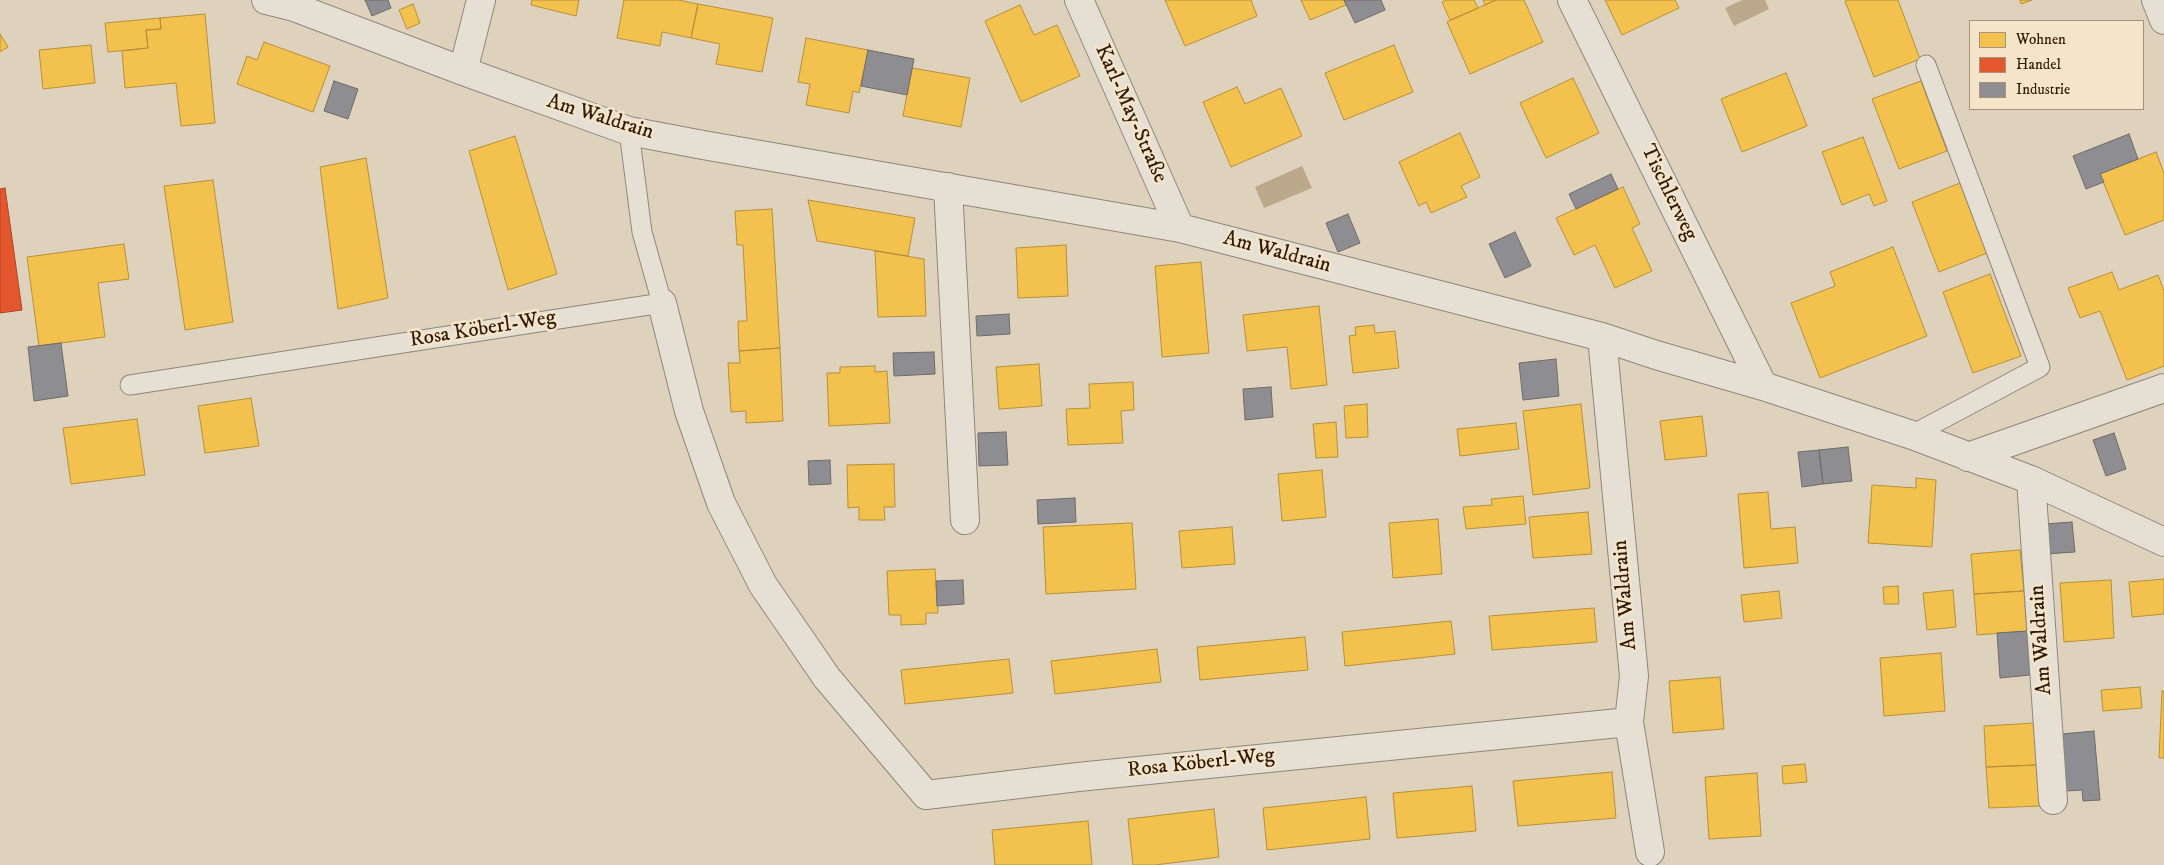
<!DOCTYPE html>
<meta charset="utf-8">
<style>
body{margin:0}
#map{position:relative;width:2164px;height:865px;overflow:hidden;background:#dfd2bd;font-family:"IM FELL DW Pica",serif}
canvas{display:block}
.legend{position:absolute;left:1969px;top:20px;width:175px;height:90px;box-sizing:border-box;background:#f4e4ca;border:1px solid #a5937c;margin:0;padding:6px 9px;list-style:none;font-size:15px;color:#2f1908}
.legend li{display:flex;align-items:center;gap:10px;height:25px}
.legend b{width:25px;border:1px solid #a5937c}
</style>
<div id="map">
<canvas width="2164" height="865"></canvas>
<ul class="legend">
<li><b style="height:14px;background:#f2c14e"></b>Wohnen</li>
<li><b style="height:14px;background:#e4572e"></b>Handel</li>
<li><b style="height:14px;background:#8d8d92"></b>Industrie</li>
</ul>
</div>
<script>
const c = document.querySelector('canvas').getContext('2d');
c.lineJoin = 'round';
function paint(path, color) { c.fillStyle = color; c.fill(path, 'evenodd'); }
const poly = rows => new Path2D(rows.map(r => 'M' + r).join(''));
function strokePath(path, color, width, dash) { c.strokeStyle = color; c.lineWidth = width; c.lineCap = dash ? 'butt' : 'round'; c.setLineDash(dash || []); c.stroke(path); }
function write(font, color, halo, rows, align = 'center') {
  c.font = font + ' "IM FELL DW Pica",serif'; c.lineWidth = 5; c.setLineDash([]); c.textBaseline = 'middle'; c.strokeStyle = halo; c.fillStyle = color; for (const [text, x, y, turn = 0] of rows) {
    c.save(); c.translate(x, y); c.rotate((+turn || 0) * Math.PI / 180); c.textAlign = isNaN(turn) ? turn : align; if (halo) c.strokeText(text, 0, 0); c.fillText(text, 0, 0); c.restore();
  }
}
paint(poly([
 [1742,0,1765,0,1769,9,1734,26,1725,8],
 [1302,166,1312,188,1264,208,1255,187]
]), '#bca88b');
const homes = poly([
 [532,0,579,0,576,16,531,5,532,0],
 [624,0,678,0,698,4,691,38,662,32,660,46,617,38,624,0],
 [1165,0,1251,0,1257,16,1185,46,1165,0],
 [1301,0,1344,0,1346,5,1310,20,1301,0],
 [1446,0,1474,0,1478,8,1450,20,1442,2,1446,0],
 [1483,0,1496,0,1485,5,1483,0],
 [1496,0,1524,0,1543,42,1470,74,1447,22,1496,0],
 [1605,0,1675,0,1679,8,1622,35,1605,0],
 [1847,0,1898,0,1920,59,1874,77,1845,1,1847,0],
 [2020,0,2032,0,2021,4,2020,0],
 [413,4,420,23,407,29,399,10,413,4],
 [698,4,773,18,762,72,716,64,720,44,691,38,698,4],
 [1020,5,1034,35,1057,25,1080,76,1021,102,985,21,1020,5],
 [205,14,215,123,181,126,176,83,125,88,122,51,148,48,146,30,161,29,160,18,205,14],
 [160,18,161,29,146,30,148,48,108,52,105,23,160,18],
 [0,34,8,47,0,52,0,34],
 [806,38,868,50,859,93,853,91,849,113,806,105,810,84,798,82,806,38],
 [264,42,330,66,313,112,237,84,247,56,257,60,264,42],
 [91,45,95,83,43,89,39,50,91,45],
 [1394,45,1413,92,1344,120,1325,73,1394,45],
 [912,68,970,78,961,127,903,116,912,68],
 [1786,73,1807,126,1742,152,1721,99,1786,73],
 [1573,78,1599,133,1546,158,1520,103,1573,78],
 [1921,81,1947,151,1899,169,1872,99,1921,81],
 [1237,87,1245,104,1281,88,1302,136,1231,167,1203,102,1237,87],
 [1460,133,1480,177,1461,186,1467,197,1431,213,1426,202,1419,206,1399,162,1460,133],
 [515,136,557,274,508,290,469,151,515,136],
 [1863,137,1887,201,1874,206,1869,194,1842,205,1822,152,1863,137],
 [2156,152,2164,173,2164,220,2125,235,2100,174,2156,152],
 [366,158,388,298,338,309,320,167,366,158],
 [213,180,233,322,185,330,164,186,213,180],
 [1960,183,1987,253,1939,272,1912,202,1960,183],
 [1623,187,1640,224,1632,228,1652,271,1615,288,1595,245,1574,255,1556,218,1623,187],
 [808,200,915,218,908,256,817,241,808,200],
 [772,209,780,348,739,351,738,321,747,321,743,245,737,245,735,211,772,209],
 [124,244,129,279,98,283,105,337,39,346,27,257,124,244],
 [1066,245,1068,296,1018,298,1016,248,1066,245],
 [1893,247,1927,336,1820,378,1791,303,1835,286,1830,272,1893,247],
 [875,251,924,259,926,316,878,317,875,251],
 [1201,262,1209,353,1162,357,1155,266,1201,262],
 [2112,272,2119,290,2158,275,2164,291,2164,366,2127,380,2100,311,2080,318,2068,288,2112,272],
 [1990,274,2021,356,1973,373,1943,292,1990,274],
 [1319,306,1327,385,1291,389,1287,347,1247,351,1243,315,1319,306],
 [1374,325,1375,333,1395,331,1399,368,1353,373,1349,336,1356,335,1355,327,1374,325],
 [780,348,783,421,746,423,746,411,731,412,728,363,740,363,739,351,780,348],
 [1039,364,1042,406,999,409,996,367,1039,364],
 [875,366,875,372,887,371,890,423,829,426,827,373,840,373,840,367,875,366],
 [1133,382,1134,410,1121,411,1123,443,1068,445,1066,409,1090,408,1089,384,1133,382],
 [251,398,259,446,205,453,198,406,251,398],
 [1367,404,1368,437,1346,438,1344,406,1367,404],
 [1581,404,1590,488,1533,495,1523,411,1581,404],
 [1702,416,1707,456,1665,460,1660,421,1702,416],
 [137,419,145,475,71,484,63,428,137,419],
 [1336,422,1338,457,1316,458,1313,424,1336,422],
 [1516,423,1519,449,1460,456,1457,429,1516,423],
 [894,464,895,507,884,507,885,520,859,520,859,507,848,508,847,465,894,464],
 [1322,470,1326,517,1282,521,1278,474,1322,470],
 [1916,478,1936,480,1932,547,1868,543,1872,485,1916,488,1916,478],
 [1768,492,1771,529,1795,527,1798,563,1744,568,1738,494,1768,492],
 [1523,496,1526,524,1466,529,1463,507,1492,505,1491,499,1523,496],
 [1588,512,1592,554,1533,558,1529,517,1588,512],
 [1438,519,1442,574,1393,578,1389,523,1438,519],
 [1132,523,1136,589,1046,594,1043,527,1132,523],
 [1232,527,1235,564,1182,568,1179,531,1232,527],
 [2020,550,2024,591,1974,594,1971,554,2020,550],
 [935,569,938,613,926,613,926,624,901,625,901,615,889,615,887,571,935,569],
 [2164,579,2164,614,2132,617,2129,582,2164,579],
 [2111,580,2114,638,2064,642,2060,583,2111,580],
 [1898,586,1899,604,1884,604,1883,587,1898,586],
 [1953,590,1956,627,1927,630,1923,593,1953,590],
 [1779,591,1782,618,1744,622,1741,595,1779,591],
 [2024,591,2027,631,1977,635,1974,594,2024,591],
 [1594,608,1597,642,1492,650,1489,616,1594,608],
 [1451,621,1455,654,1345,666,1342,632,1451,621],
 [1305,637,1308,670,1200,680,1197,647,1305,637],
 [1157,649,1161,682,1055,694,1051,661,1157,649],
 [1941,653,1945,711,1884,716,1880,658,1941,653],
 [1009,659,1013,693,905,704,901,670,1009,659],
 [1720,677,1724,729,1673,733,1669,681,1720,677],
 [2140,687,2142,708,2103,711,2101,690,2140,687],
 [2162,691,2164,691,2164,758,2159,758,2162,691],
 [2035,723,2037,765,1986,767,1984,726,2035,723],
 [1805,764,1807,782,1783,784,1782,766,1805,764],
 [2037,765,2040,806,1989,808,1986,767,2037,765],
 [1612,772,1616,818,1518,826,1513,781,1612,772],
 [1757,773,1761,836,1709,839,1705,777,1757,773],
 [1472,786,1476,831,1397,838,1393,793,1472,786],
 [1366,797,1370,839,1267,850,1263,808,1366,797],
 [1214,809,1219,857,1155,865,1133,865,1128,819,1214,809],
 [1088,821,1092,865,995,865,992,830,1088,821]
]);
paint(homes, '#f2c14e');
strokePath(homes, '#b88f39', 1);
const shops = poly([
 [5,188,22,310,0,313,0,189,5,188]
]);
paint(shops, '#e4572e');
strokePath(shops, '#ae4423', 1);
const industry = poly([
 [365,0,388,0,391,8,372,16,365,0],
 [1344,0,1381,0,1385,10,1355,23,1344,0],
 [868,50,914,59,907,95,861,86,868,50],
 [334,81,358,89,348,119,324,111,334,81],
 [2129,134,2138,159,2100,174,2104,182,2086,189,2073,156,2129,134],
 [1611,174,1618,189,1576,209,1569,194,1611,174],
 [1348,214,1360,243,1338,252,1326,223,1348,214],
 [1515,232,1531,266,1505,278,1489,244,1515,232],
 [1009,314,1010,334,977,336,976,316,1009,314],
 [61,343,68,396,34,401,28,347,61,343],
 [934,352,935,374,894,376,893,353,934,352],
 [1556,359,1559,396,1523,400,1519,363,1556,359],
 [1271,387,1273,417,1245,420,1243,389,1271,387],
 [1006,432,1008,465,979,466,978,433,1006,432],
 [2114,433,2126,469,2106,476,2093,440,2114,433],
 [1848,447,1852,481,1823,484,1819,450,1848,447],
 [1819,450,1823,484,1802,487,1798,452,1819,450],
 [830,460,831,484,809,485,808,461,830,460],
 [1075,498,1076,522,1038,524,1037,500,1075,498],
 [2072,522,2075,552,2046,554,2044,524,2072,522],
 [963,580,964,604,937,606,936,581,963,580],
 [2027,631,2030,675,2000,678,1997,633,2027,631],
 [2094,731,2100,800,2083,801,2082,790,2066,791,2062,734,2094,731]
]);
paint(industry, '#8d8d92');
strokePath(industry, '#716a69', 1);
const lane = poly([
 [130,385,662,303,642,232,629,131],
 [1912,435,2040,367,1926,65]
]);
const street = poly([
 [266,0,294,7,463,71,629,131,703,145,1180,228,1602,337,1656,355,1763,386,1912,435,2031,480,2164,542],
 [1079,0,1180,228],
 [1572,0,1763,386],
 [2156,0,2164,20],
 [463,71,481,0],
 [948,187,965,520],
 [662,303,689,411,721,503,763,585,827,678,926,795,1078,777,1629,722],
 [1602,337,1634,676,1629,722,1650,852],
 [1968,457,2164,388],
 [2031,480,2053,800]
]);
strokePath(lane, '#908679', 21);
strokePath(street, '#908679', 30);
strokePath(lane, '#e5dfd4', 19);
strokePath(street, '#e5dfd4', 28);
write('21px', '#2f1908', '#f4e4ca', [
 ["Karl-May-Straße",1130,114,66],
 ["Am Waldrain",600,118,17],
 ["Tischlerweg",1668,193,64],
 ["Am Waldrain",1277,253,15],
 ["Rosa Köberl-Weg",483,330,-9],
 ["Am Waldrain",1626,595,-95],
 ["Am Waldrain",2042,640,-94],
 ["Rosa Köberl-Weg",1201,764,-6]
]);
</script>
